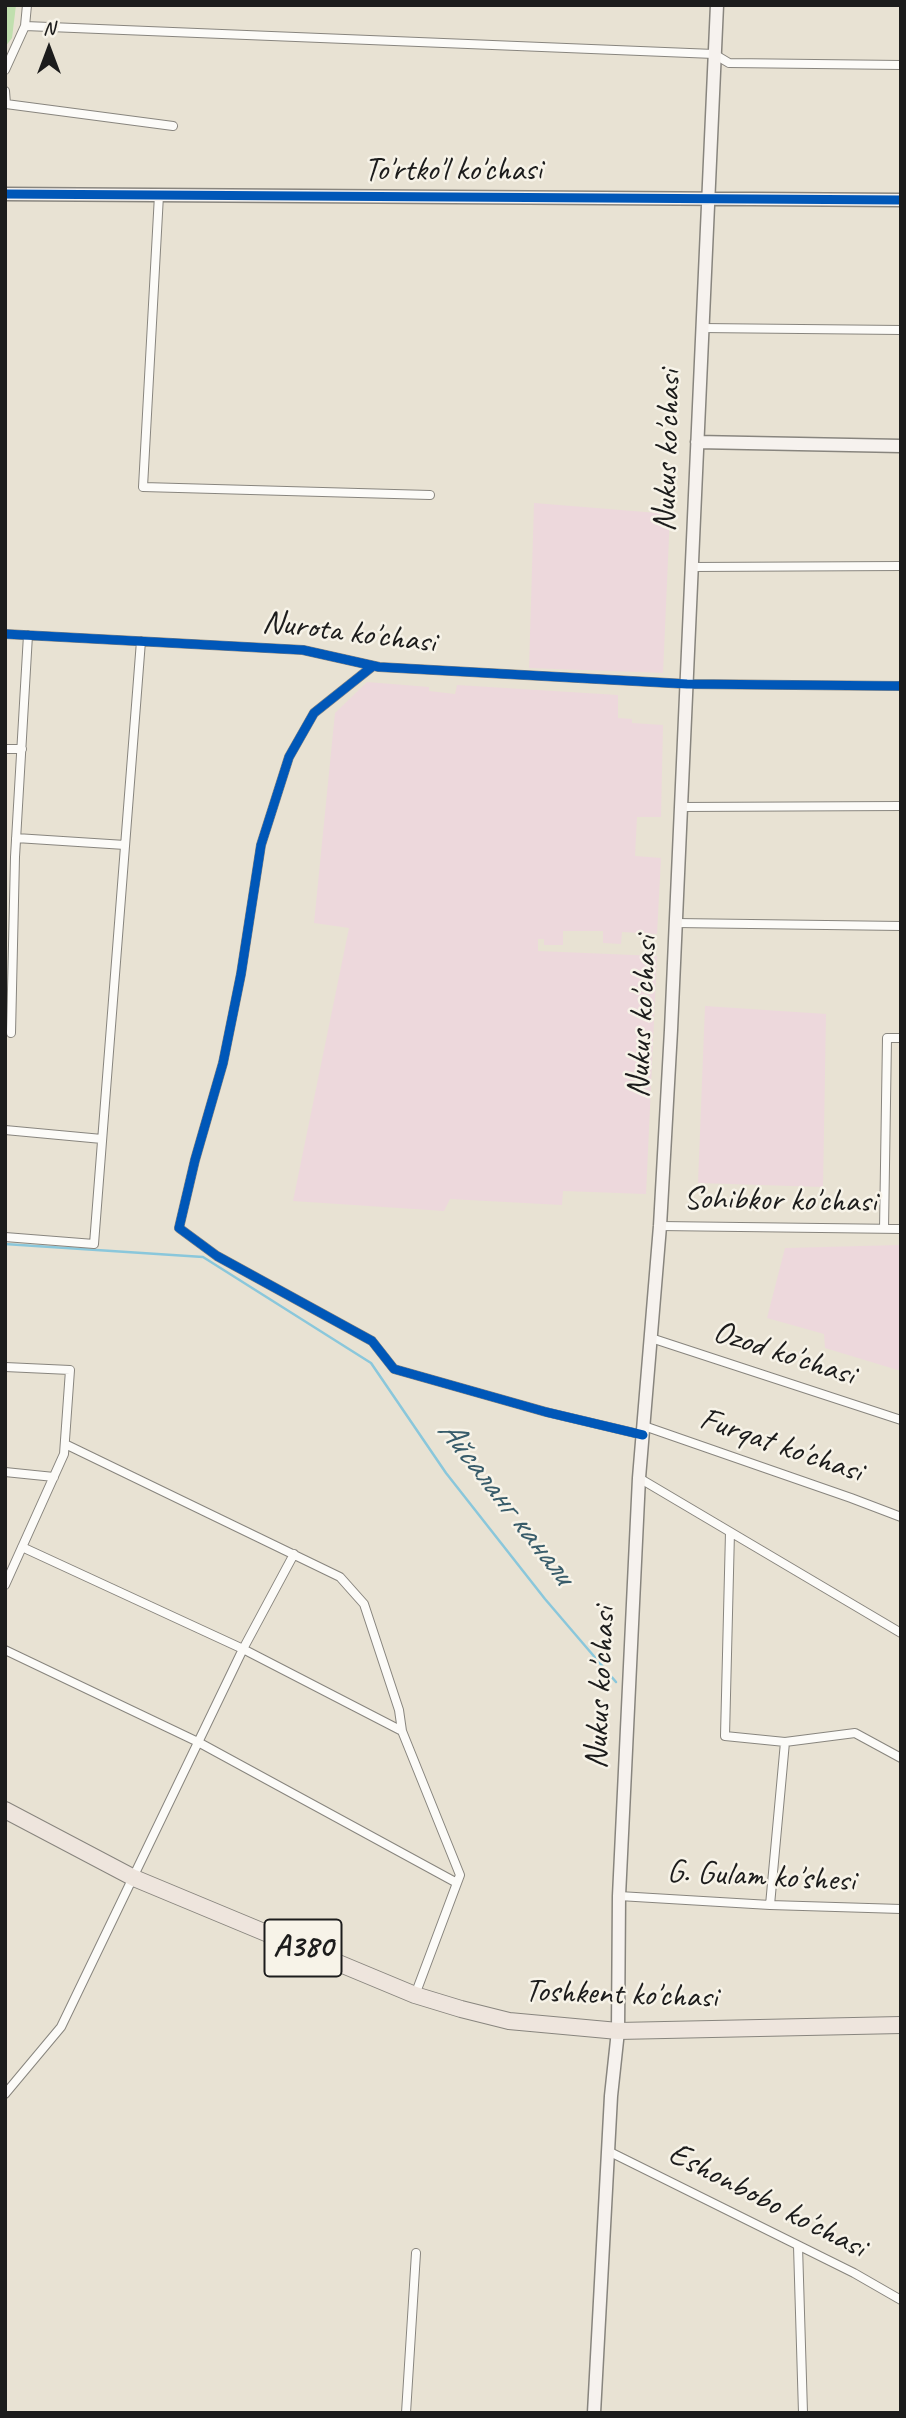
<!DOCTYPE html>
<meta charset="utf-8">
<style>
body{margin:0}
#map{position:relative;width:906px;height:2418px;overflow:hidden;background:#e8e2d3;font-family:Caveat,sans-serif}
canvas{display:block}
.frame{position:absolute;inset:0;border:7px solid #1c1c1c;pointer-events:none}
.north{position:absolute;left:14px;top:14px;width:70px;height:70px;-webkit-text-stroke:5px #f7f3e8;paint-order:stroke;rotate:0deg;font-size:19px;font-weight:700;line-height:28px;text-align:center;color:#1c1c1c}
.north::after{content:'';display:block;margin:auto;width:24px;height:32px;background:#1c1c1c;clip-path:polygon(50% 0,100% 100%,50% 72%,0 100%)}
</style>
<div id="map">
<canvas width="906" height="2418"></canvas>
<div class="frame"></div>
<div class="north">N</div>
</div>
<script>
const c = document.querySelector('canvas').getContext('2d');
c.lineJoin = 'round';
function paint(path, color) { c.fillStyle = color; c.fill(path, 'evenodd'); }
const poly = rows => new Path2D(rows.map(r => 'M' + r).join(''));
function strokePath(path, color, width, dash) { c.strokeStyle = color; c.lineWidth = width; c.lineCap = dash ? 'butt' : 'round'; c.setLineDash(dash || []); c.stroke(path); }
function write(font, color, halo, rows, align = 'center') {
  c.font = font + ' Caveat,sans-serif'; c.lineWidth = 5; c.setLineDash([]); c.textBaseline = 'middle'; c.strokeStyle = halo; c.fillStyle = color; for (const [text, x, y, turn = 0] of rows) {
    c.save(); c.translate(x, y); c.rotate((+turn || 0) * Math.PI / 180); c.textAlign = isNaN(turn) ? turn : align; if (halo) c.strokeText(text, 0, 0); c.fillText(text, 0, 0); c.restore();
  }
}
paint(poly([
 [534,503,670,514,663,673,529,668],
 [367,682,429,687,429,691,455,694,457,685,618,695,618,718,632,719,632,723,663,725,661,817,637,817,635,856,661,858,657,934,622,932,621,944,603,943,603,931,563,931,563,945,544,945,544,939,538,939,538,951,657,956,646,1194,563,1191,562,1205,450,1199,444,1211,293,1201,349,928,314,923,335,713],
 [705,1006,826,1014,823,1187,698,1183],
 [901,1245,901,1371,825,1348,824,1334,767,1318,785,1248]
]), '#edd8dc');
paint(poly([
 [5,5,16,5,12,38,5,47]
]), '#c0dfae');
strokePath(poly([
 [5,1244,203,1257,371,1363,446,1473,545,1599,616,1682]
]), '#8ac7db', 2.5);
const street = poly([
 [25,26,714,54,729,63,901,65],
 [5,70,25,26,27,5],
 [5,91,6,104,173,126],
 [159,195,143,487,430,495],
 [701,328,901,330],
 [692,567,901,566],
 [5,634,303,650,379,667,687,684,901,686],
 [373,666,314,713,289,757,261,845,241,974,223,1063,195,1160,179,1228,217,1256,372,1341,394,1369,546,1412,643,1435],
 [5,749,22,749],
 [681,807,901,806],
 [16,838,125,845],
 [676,923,901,926],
 [11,1033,15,857,28,635],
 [5,1130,102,1139],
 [660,1226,901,1229],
 [884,1229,887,1038,901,1038],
 [5,1237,94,1244,141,641],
 [651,1338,901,1420],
 [5,1367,70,1370,64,1454,5,1585],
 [644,1426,851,1498,901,1517],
 [65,1444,340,1577,364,1604,399,1710,402,1731],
 [5,1472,54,1477],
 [639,1478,901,1633],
 [730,1532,725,1736,785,1742,770,1905],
 [22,1547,243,1649,402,1731,460,1875,415,1995],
 [5,1650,198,1742,457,1883],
 [785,1742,855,1733,901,1758],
 [619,1896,770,1905,901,1909],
 [5,2094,61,2027,243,1649,294,1554],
 [608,2151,854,2273,901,2300],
 [798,2246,803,2413],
 [406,2413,416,2253]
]);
const secondary = poly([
 [5,194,901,200],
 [697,442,901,446],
 [594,2413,611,2096,618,2031,619,1896,639,1478,660,1226,671,1030,717,5]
]);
const highway = poly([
 [5,1810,134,1878,415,1995,461,2009,509,2021,618,2031,901,2025]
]);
strokePath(street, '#88857e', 10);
strokePath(secondary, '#88857e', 15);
strokePath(highway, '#88857e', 18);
strokePath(street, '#fcfbf8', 8);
strokePath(secondary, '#f6f2ee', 12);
strokePath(highway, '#eee5dd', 16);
strokePath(poly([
 [5,194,901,200],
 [5,634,303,650,379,667,687,684,901,686],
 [373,666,314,713,289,757,261,845,241,974,223,1063,195,1160,179,1228,217,1256,372,1341,394,1369,546,1412,643,1435]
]), '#0057b8', 9);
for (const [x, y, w] of [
 [303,1948,77]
]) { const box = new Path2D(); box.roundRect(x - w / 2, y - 28.5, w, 57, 5); c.fillStyle = '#f7f3e8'; c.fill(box); strokePath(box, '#1c1c1c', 2); }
write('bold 32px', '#1c1c1c', null, [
 ["A380",303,1948]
]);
write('33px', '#1c1c1c', '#f7f3e8', [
 ["To'rtko'l ko'chasi",453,171],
 ["Nukus ko'chasi",668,451,-88],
 ["Nurota ko'chasi",349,633,7],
 ["Nukus ko'chasi",643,1017,-87],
 ["Sohibkor ko'chasi",780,1201,1],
 ["Ozod ko'chasi",784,1354,18],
 ["Furqat ko'chasi",781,1446,19],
 ["Nukus ko'chasi",601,1688,-87],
 ["G. Gulam ko'shesi",761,1877,3],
 ["Toshkent ko'chasi",621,1995,2],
 ["Eshonbobo ko'chasi",767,2201,27]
]);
write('italic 35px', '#385c6a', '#f7f3e8', [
 ["Айсаланг канали",505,1502,52]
]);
</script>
